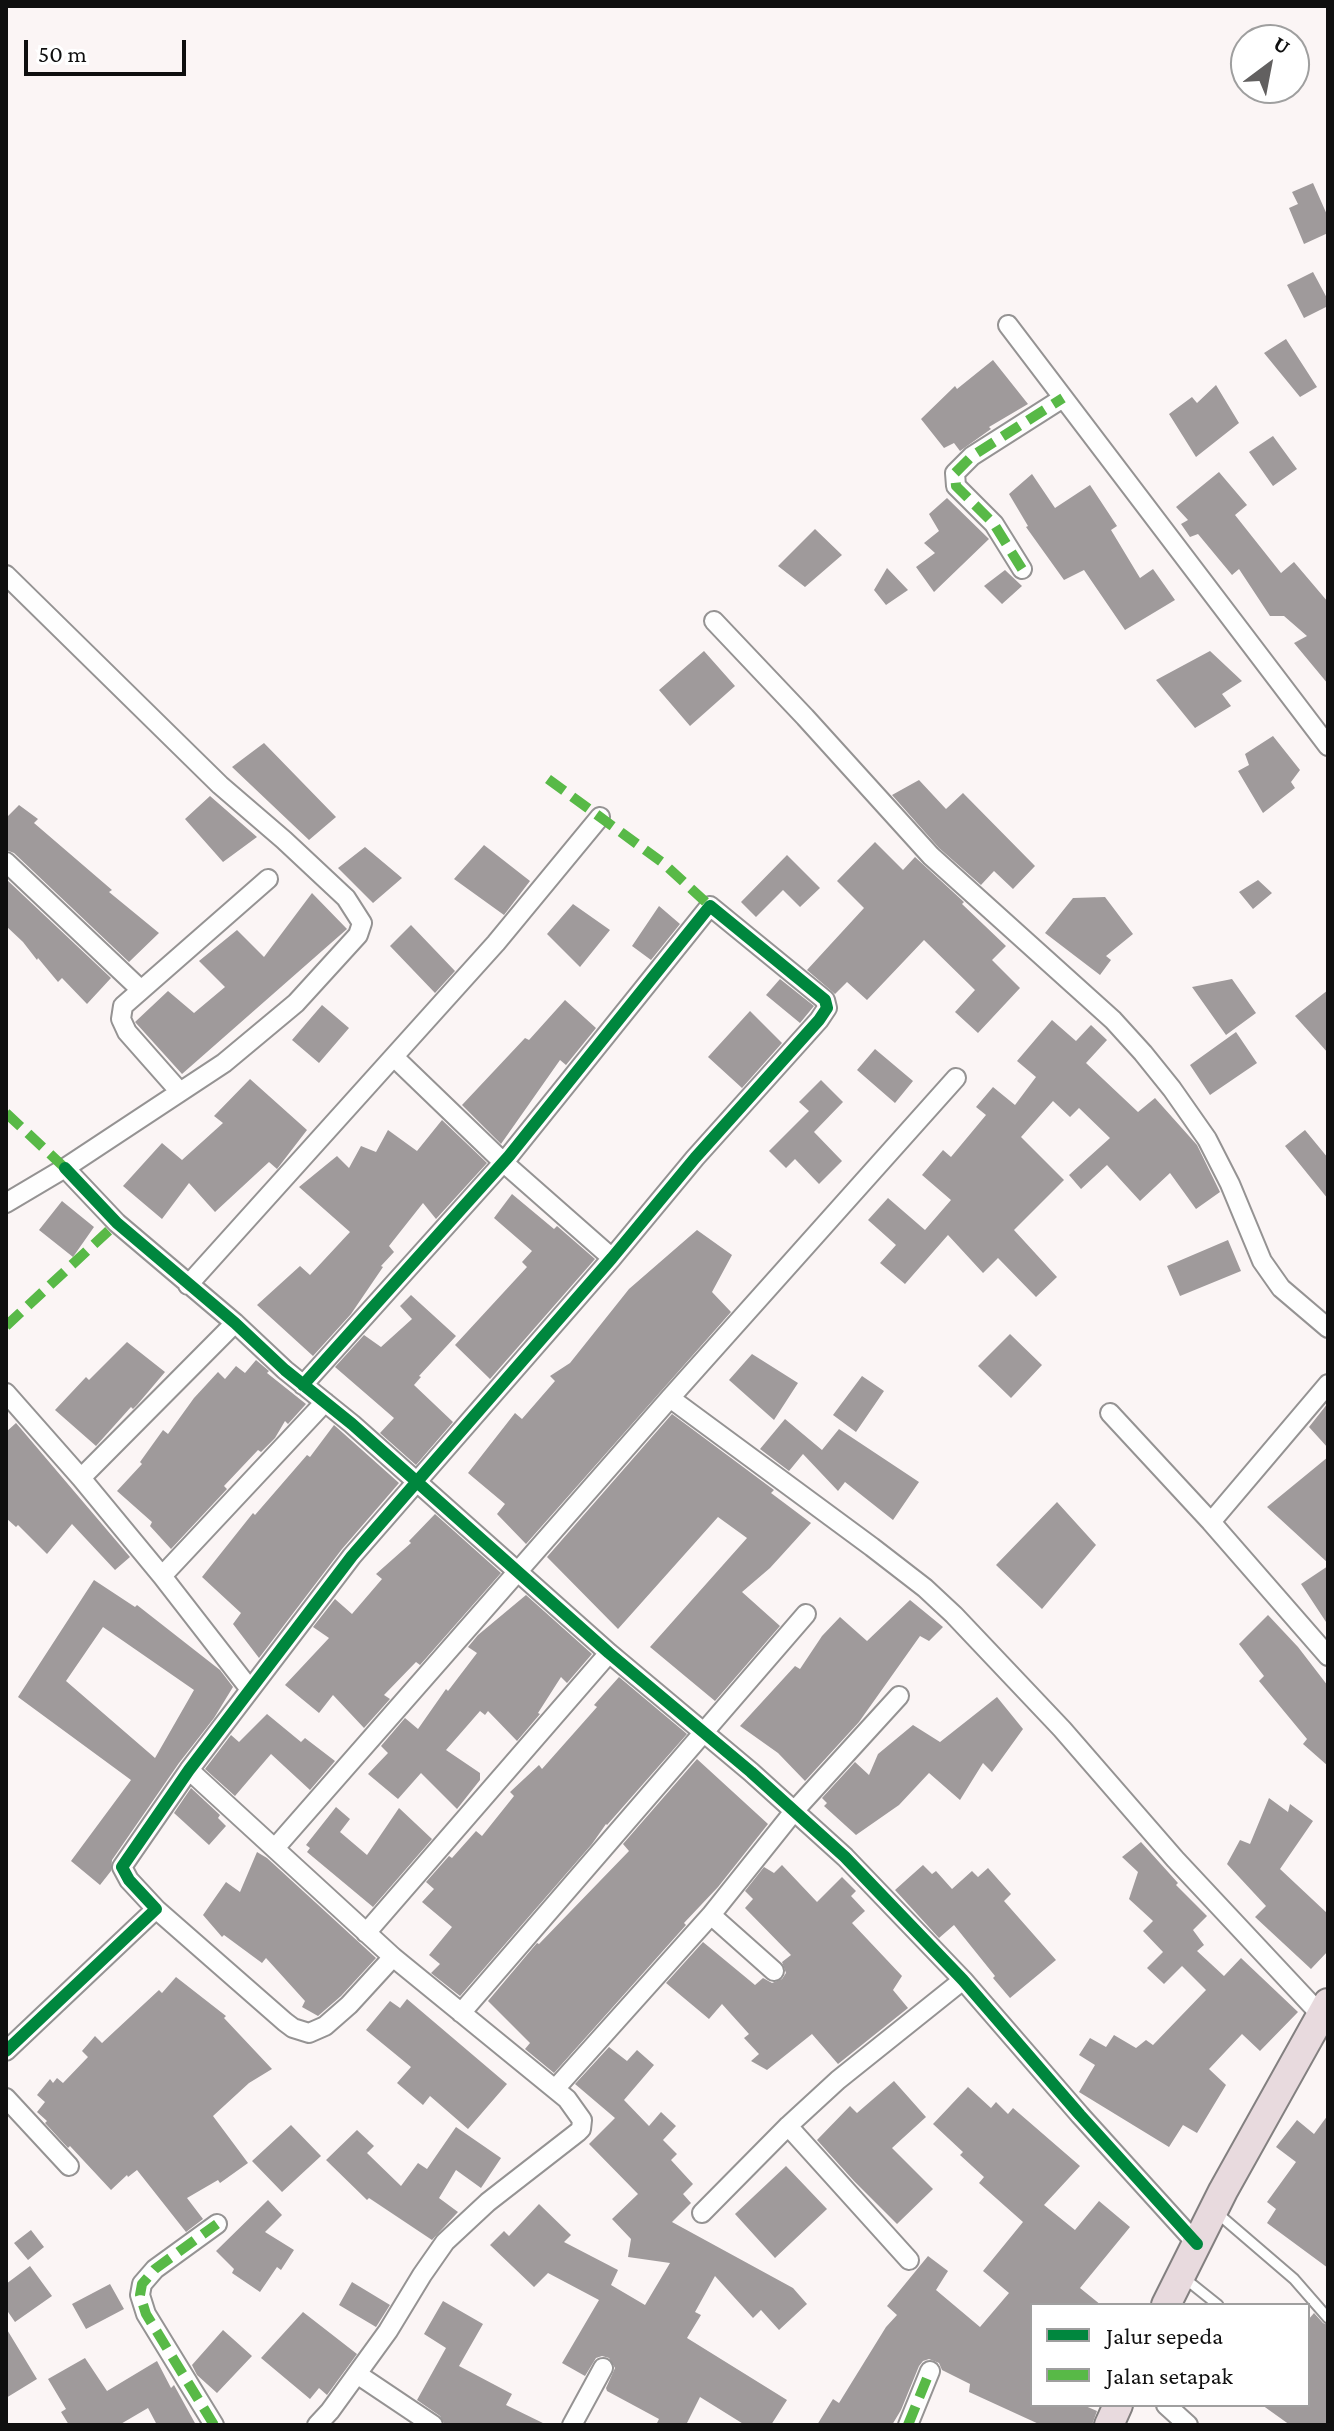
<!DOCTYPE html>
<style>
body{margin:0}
#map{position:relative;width:1334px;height:2431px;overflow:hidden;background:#fbf5f5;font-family:"Crimson Pro",serif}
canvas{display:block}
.frame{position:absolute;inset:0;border:8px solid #0f0f0f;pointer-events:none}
.legend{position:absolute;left:1030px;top:2303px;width:280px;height:104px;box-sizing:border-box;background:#fff;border:2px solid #9f9f9f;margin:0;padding:10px 14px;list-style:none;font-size:24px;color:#0f0f0f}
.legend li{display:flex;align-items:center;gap:16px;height:40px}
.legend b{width:40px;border:2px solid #9f9f9f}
.north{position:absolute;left:1230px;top:24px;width:80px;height:80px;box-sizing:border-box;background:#fff;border:2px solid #9f9f9f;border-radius:50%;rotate:32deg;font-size:22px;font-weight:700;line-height:32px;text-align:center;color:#0f0f0f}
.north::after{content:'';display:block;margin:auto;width:28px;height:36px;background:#626060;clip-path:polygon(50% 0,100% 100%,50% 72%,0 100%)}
.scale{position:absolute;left:24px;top:40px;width:162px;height:36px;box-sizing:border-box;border:4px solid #0f0f0f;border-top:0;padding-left:10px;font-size:24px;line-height:28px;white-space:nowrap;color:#0f0f0f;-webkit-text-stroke:6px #fff;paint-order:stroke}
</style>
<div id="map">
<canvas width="1334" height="2431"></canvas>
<div class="frame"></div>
<ul class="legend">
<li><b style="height:10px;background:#00873e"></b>Jalur sepeda</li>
<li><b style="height:10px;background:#58b947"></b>Jalan setapak</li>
</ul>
<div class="north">U</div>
<div class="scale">50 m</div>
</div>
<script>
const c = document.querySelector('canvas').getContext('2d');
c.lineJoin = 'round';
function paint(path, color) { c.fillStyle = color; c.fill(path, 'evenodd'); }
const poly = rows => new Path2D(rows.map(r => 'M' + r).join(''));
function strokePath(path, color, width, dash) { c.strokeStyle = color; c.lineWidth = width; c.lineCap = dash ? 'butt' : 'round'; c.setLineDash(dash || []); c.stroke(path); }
paint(poly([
 [1313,183,1328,217,1328,233,1304,244,1289,208,1298,204,1292,192],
 [1313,272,1328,300,1328,306,1304,318,1287,285],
 [1286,339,1317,387,1300,397,1264,353],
 [993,360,1028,404,989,427,991,429,960,451,954,443,944,448,921,419,955,386,957,389],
 [1216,385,1239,423,1196,457,1169,414,1192,397,1197,403],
 [1273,436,1297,469,1273,486,1249,452],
 [1219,472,1247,505,1235,515,1281,573,1294,562,1328,602,1328,684,1294,643,1307,636,1284,616,1270,616,1239,569,1232,575,1198,534,1190,537,1181,524,1188,520,1176,507],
 [1032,474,1055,508,1090,485,1117,526,1111,530,1140,578,1153,569,1175,600,1125,630,1084,570,1064,580,1026,527,1028,526,1009,494],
 [947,498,989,539,934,592,916,567,935,553,924,543,939,531,929,514],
 [815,529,842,555,805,587,778,566],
 [887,568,908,590,886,605,874,590],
 [1005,570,1022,586,1002,604,984,586],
 [704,651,735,686,690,726,659,690],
 [1210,651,1242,681,1222,694,1231,706,1195,728,1156,680],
 [1273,736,1300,770,1291,782,1295,788,1263,813,1238,771,1249,765,1245,754],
 [264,743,336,817,309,840,232,767],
 [919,780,946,809,963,793,1035,866,1013,889,994,871,981,885,939,848,892,795],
 [210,796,257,837,223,862,185,819],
 [19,805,38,819,34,823,112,890,109,892,159,933,129,962,14,853,6,850,6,818],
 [875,842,903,870,915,857,964,902,962,904,1006,946,992,960,1020,988,978,1033,955,1012,975,990,924,940,867,1000,847,982,835,994,807,970,864,908,837,881],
 [484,845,530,881,504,915,454,879],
 [365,847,402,878,373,903,338,868],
 [787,855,820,888,800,907,783,890,756,917,741,902],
 [6,879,111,978,87,1004,62,978,58,982,38,958,37,960,23,942,6,926],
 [1258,880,1272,893,1253,909,1239,892],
 [312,893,347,929,182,1074,135,1022,168,991,194,1013,225,987,199,961,237,930,264,957],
 [1105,897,1133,934,1106,956,1111,960,1100,975,1045,933,1073,898],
 [573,904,610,930,580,967,547,934],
 [659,906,680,924,651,960,632,946],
 [411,925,455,971,435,993,390,946],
 [780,979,814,1006,800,1023,766,995],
 [1232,979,1256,1013,1226,1035,1192,987],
 [1328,990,1328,1053,1295,1016],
 [565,1000,596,1028,566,1065,560,1060,501,1144,462,1105,525,1038,529,1040],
 [322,1005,349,1028,319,1063,292,1040],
 [750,1011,782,1043,742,1088,708,1057],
 [1052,1020,1076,1041,1091,1025,1107,1040,1086,1063,1138,1112,1155,1098,1197,1145,1220,1192,1196,1209,1170,1173,1140,1201,1107,1165,1081,1189,1069,1175,1110,1138,1079,1108,1070,1117,1053,1101,1021,1137,1064,1180,1014,1230,1057,1277,1036,1297,998,1258,983,1273,948,1235,905,1284,880,1263,896,1245,868,1220,888,1198,925,1230,951,1200,922,1175,943,1150,951,1157,986,1115,976,1107,993,1087,1015,1105,1036,1077,1017,1061],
 [1236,1032,1257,1063,1210,1095,1190,1065],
 [875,1049,913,1081,895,1103,857,1070],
 [250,1079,307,1130,277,1169,269,1162,215,1212,189,1183,162,1219,123,1186,162,1143,182,1160,223,1123,214,1116],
 [821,1080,843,1102,814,1132,842,1161,819,1184,795,1159,786,1168,769,1151,809,1111,799,1102],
 [442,1120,487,1163,436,1219,423,1203,389,1246,394,1252,381,1266,383,1267,351,1314,313,1356,257,1305,300,1266,310,1275,350,1232,299,1187,337,1156,349,1168,361,1146,376,1152,388,1130,417,1151],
 [1305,1130,1328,1158,1328,1199,1285,1146],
 [512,1194,554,1229,557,1226,595,1259,490,1379,455,1345,527,1267,522,1262,532,1251,494,1218],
 [62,1201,94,1227,73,1257,39,1230],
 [697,1230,732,1255,712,1292,731,1312,526,1544,497,1514,505,1504,468,1473,515,1413,522,1419,555,1381,550,1376,570,1363,629,1289],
 [1228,1240,1241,1271,1180,1296,1167,1266],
 [411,1295,456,1336,419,1376,421,1377,414,1385,453,1422,416,1465,380,1433,394,1418,335,1367,364,1335,381,1347,412,1319,400,1306],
 [1010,1334,1042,1365,1011,1398,978,1366],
 [127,1342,165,1372,137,1405,133,1409,131,1407,96,1446,55,1410,86,1377,89,1380],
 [752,1354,798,1383,774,1420,729,1380],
 [256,1360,269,1371,267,1373,306,1404,288,1424,285,1421,275,1438,261,1452,258,1450,224,1486,227,1489,171,1549,150,1526,152,1522,117,1491,142,1464,140,1462,163,1430,168,1434,194,1398,218,1372,225,1379,236,1366,245,1373],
 [862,1376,884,1391,856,1432,833,1415],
 [1328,1403,1328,1448,1309,1427],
 [672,1414,774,1490,771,1493,811,1523,770,1568,742,1592,780,1626,715,1701,650,1647,747,1538,718,1517,618,1629,547,1557],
 [785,1419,822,1450,839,1429,919,1482,893,1520,845,1482,838,1491,803,1454,789,1471,760,1449],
 [16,1423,130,1557,115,1570,72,1524,47,1554,18,1525,16,1527,6,1518,6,1432],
 [334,1425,399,1483,342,1549,259,1658,233,1624,241,1613,202,1577,253,1513,255,1515,307,1455,310,1457],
 [1328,1457,1328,1563,1267,1507],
 [1057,1502,1096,1545,1042,1609,996,1565],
 [435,1514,501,1573,420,1665,416,1662,384,1695,390,1699,364,1728,333,1695,319,1713,285,1685,329,1638,313,1627,335,1599,352,1614,382,1579,376,1574,411,1543,409,1541],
 [1328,1566,1328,1625,1301,1584],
 [94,1580,135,1607,137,1605,220,1670,233,1687,214,1718,179,1763,112,1860,111,1871,100,1885,71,1861,131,1780,18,1697],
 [103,1627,194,1690,155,1758,66,1681],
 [526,1595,592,1654,567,1683,561,1677,538,1713,540,1714,517,1741,488,1711,485,1715,480,1711,446,1750,480,1773,480,1780,457,1809,421,1773,398,1799,368,1774,388,1753,381,1746,405,1718,418,1729,446,1689,448,1691,477,1653,468,1647,478,1635],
 [910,1600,943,1627,929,1641,920,1636,859,1722,805,1781,778,1753,740,1726,795,1666,800,1669,822,1636,840,1617,867,1641],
 [1268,1615,1298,1647,1328,1686,1328,1766,1303,1744,1307,1739,1259,1681,1264,1676,1239,1644],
 [619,1677,687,1734,607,1825,606,1824,592,1844,460,1996,431,1973,440,1964,429,1955,452,1927,422,1902,434,1889,426,1882,449,1856,452,1858,476,1831,482,1836,514,1796,510,1792,539,1765,542,1769,597,1707,594,1705],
 [997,1697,1023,1729,992,1772,983,1763,960,1800,929,1773,899,1805,856,1835,824,1806,827,1803,822,1798,855,1762,869,1775,878,1754,913,1725,940,1742],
 [267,1714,301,1742,305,1738,335,1761,310,1790,271,1754,235,1796,205,1769,231,1735,239,1742],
 [697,1759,768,1824,718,1887,684,1923,686,1925,554,2073,525,2049,530,2043,488,2001,537,1943,539,1944,629,1851,623,1844],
 [191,1788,220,1815,218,1818,226,1826,209,1845,174,1813],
 [1269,1798,1288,1812,1290,1804,1313,1821,1280,1869,1328,1914,1328,1951,1311,1969,1255,1917,1266,1906,1227,1864,1240,1840,1250,1844],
 [336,1807,350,1819,340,1832,367,1855,399,1808,432,1839,373,1907,307,1852,310,1848,306,1845],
 [1141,1842,1178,1883,1176,1885,1207,1916,1193,1930,1204,1945,1197,1951,1224,1976,1241,1958,1298,2012,1260,2051,1242,2034,1209,2069,1226,2085,1197,2133,1183,2125,1169,2147,1079,2092,1095,2065,1079,2055,1090,2038,1106,2047,1114,2035,1136,2048,1146,2040,1153,2045,1206,1990,1182,1966,1164,1984,1147,1968,1163,1952,1143,1931,1153,1921,1129,1899,1138,1872,1122,1857],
 [257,1852,267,1858,376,1958,341,1996,318,2016,302,2007,305,2001,266,1958,262,1963,224,1935,222,1937,203,1915,226,1882,240,1892],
 [782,1865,817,1902,842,1877,856,1891,851,1896,865,1911,852,1923,902,1976,893,1990,908,2008,838,2064,812,2034,767,2070,751,2061,759,2054,744,2038,749,2034,722,2004,709,2019,666,1983,703,1942,755,1985,763,1978,772,1983,782,1979,786,1973,782,1962,791,1955,745,1908,753,1899,745,1891,764,1867,774,1873],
 [923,1865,932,1874,936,1871,952,1889,972,1871,978,1877,988,1868,1011,1894,1004,1901,1056,1960,1010,1998,993,1978,995,1976,954,1925,939,1938,895,1890],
 [176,1977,226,2016,224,2018,272,2069,249,2083,213,2116,248,2163,220,2183,218,2180,187,2198,203,2219,186,2232,137,2170,128,2177,127,2175,111,2190,70,2146,68,2148,45,2123,47,2121,37,2112,45,2102,37,2095,50,2079,53,2083,57,2078,63,2083,88,2057,82,2051,95,2036,102,2043,159,1990,162,1993],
 [407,1999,507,2084,468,2129,430,2096,423,2105,397,2083,411,2067,366,2030,390,2001,400,2008],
 [609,2047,627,2061,637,2050,654,2065,624,2100,649,2126,661,2112,676,2126,663,2140,677,2154,671,2160,693,2184,683,2194,691,2203,672,2222,793,2288,807,2304,779,2330,761,2310,753,2318,715,2276,695,2312,701,2315,687,2338,787,2400,771,2425,745,2425,700,2397,686,2425,656,2425,659,2419,607,2391,606,2388,615,2368,609,2358,602,2356,596,2358,585,2376,562,2363,599,2300,548,2273,534,2287,490,2245,504,2231,509,2236,539,2204,571,2235,564,2242,618,2270,611,2285,645,2305,670,2263,628,2257,631,2239,612,2219,638,2194,589,2144,615,2118,575,2084],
 [894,2081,926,2117,892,2148,933,2189,897,2224,854,2181,817,2140,850,2106,857,2113],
 [968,2087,991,2108,996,2102,1008,2114,1013,2108,1080,2166,1044,2205,1075,2230,1099,2201,1130,2227,1080,2288,1101,2305,1032,2305,1032,2405,1083,2405,1097,2411,1092,2425,1041,2425,969,2392,970,2384,942,2370,939,2363,929,2359,923,2361,919,2366,901,2410,892,2425,817,2425,833,2399,839,2403,886,2327,897,2315,887,2306,928,2256,948,2271,936,2290,980,2327,1009,2293,983,2271,1023,2222,979,2183,984,2177,960,2155,963,2152,933,2124],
 [1328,2115,1328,2268,1267,2223,1276,2209,1267,2202,1296,2162,1276,2147,1297,2120,1314,2134],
 [291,2125,321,2156,282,2192,252,2161],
 [456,2127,501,2158,481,2188,456,2170,439,2198,458,2212,432,2240,369,2198,367,2200,326,2160,357,2130,374,2146,367,2153,401,2186,418,2163,427,2169],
 [786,2166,827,2209,775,2258,735,2214],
 [268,2200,282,2215,265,2232,294,2250,281,2270,277,2267,260,2292,232,2273,234,2269,216,2251],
 [31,2230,44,2247,28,2260,14,2243],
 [30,2266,52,2296,15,2322,6,2309,6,2284],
 [352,2282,390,2305,376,2327,339,2305],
 [110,2284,124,2309,86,2329,72,2304],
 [443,2301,483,2324,459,2366,512,2394,506,2405,547,2425,445,2425,440,2416,417,2400,446,2348,424,2334],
 [303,2312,357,2354,327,2395,319,2388,310,2399,261,2358],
 [1314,2313,1323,2323,1328,2325,1328,2425,1290,2425,1262,2405,1308,2405,1308,2320],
 [6,2328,37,2379,6,2398],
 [223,2330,252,2356,217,2393,197,2375,192,2365],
 [85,2358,107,2391,157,2361,171,2388,174,2385,196,2425,157,2425,148,2408,119,2425,69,2425,61,2412,66,2409,48,2379]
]), '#9f9a9b');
const service = poly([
 [1216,2212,1294,2279,1328,2318],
 [1183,2277,1218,2305]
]);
const minor = poly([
 [1008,325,1328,746],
 [1022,569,994,524,956,486,955,473,972,456,1063,398],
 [6,575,220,785,284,840,346,898,362,923,358,935,296,1003,224,1063,65,1168,6,1203],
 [714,621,805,717,931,856,1113,1020,1143,1053,1172,1089,1207,1139,1230,1184,1262,1261,1281,1288,1328,1328],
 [6,862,140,989],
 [394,1057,503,1162,612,1258],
 [180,1092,127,1032,121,1019,123,1006,268,879],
 [65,1168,117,1223,235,1323,285,1370,352,1424,609,1653,751,1772,845,1857,963,1980,1080,2115,1197,2244],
 [188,1285,496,943,600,817],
 [1328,1384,1211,1522,1328,1656],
 [6,1393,81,1478,162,1576,249,1688],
 [670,1398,872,1547,925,1588,954,1615,1062,1729,1175,1859,1321,2015],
 [1110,1413,1211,1522],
 [81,1478,235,1323],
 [162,1576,325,1402],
 [189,1770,393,1957,567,2099,582,2120,581,2129,578,2132,488,2202,445,2242,422,2275,388,2331,330,2411,317,2425],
 [275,1848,670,1398,956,1078],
 [156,1909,285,2022,293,2028,309,2033,325,2026,349,2005,393,1957],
 [711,1915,774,1971],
 [366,1933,609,1653],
 [461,2013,806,1614],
 [6,2051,156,1909,129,1880,122,1867,189,1770,352,1556,612,1258,695,1158,819,1020,827,1008,825,1000,710,906,509,1156,303,1385],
 [555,2089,711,1915,795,1810,899,1696],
 [6,2098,69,2166],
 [788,2126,909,2260],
 [702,2213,788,2126,838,2080,963,1980],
 [357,2374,433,2425],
 [1166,2405,1188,2425],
 [214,2425,146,2314,140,2295,142,2284,155,2269,217,2224],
 [572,2425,603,2368],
 [908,2425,930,2371]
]);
const trunk = poly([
 [1166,2305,1223,2191,1328,2003],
 [1109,2425,1118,2405]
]);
strokePath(service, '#959393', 13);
strokePath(minor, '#959393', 22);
strokePath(trunk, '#838080', 32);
strokePath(service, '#fefefe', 9);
strokePath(minor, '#fefefe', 18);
strokePath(trunk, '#e8dade', 28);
strokePath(poly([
 [1022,569,994,524,956,486,955,473,972,456,1063,398],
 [548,779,663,863,710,906],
 [6,1113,65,1168],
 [6,1326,117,1223],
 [214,2425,146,2314,140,2295,142,2284,155,2269,217,2224],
 [908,2425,930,2371]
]), '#58b947', 10, [20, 10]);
strokePath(poly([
 [65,1168,117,1223,235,1323,285,1370,352,1424,609,1653,751,1772,845,1857,963,1980,1080,2115,1197,2244],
 [6,2051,156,1909,129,1880,122,1867,189,1770,352,1556,612,1258,695,1158,819,1020,827,1008,825,1000,710,906,509,1156,303,1385]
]), '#00873e', 12);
</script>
